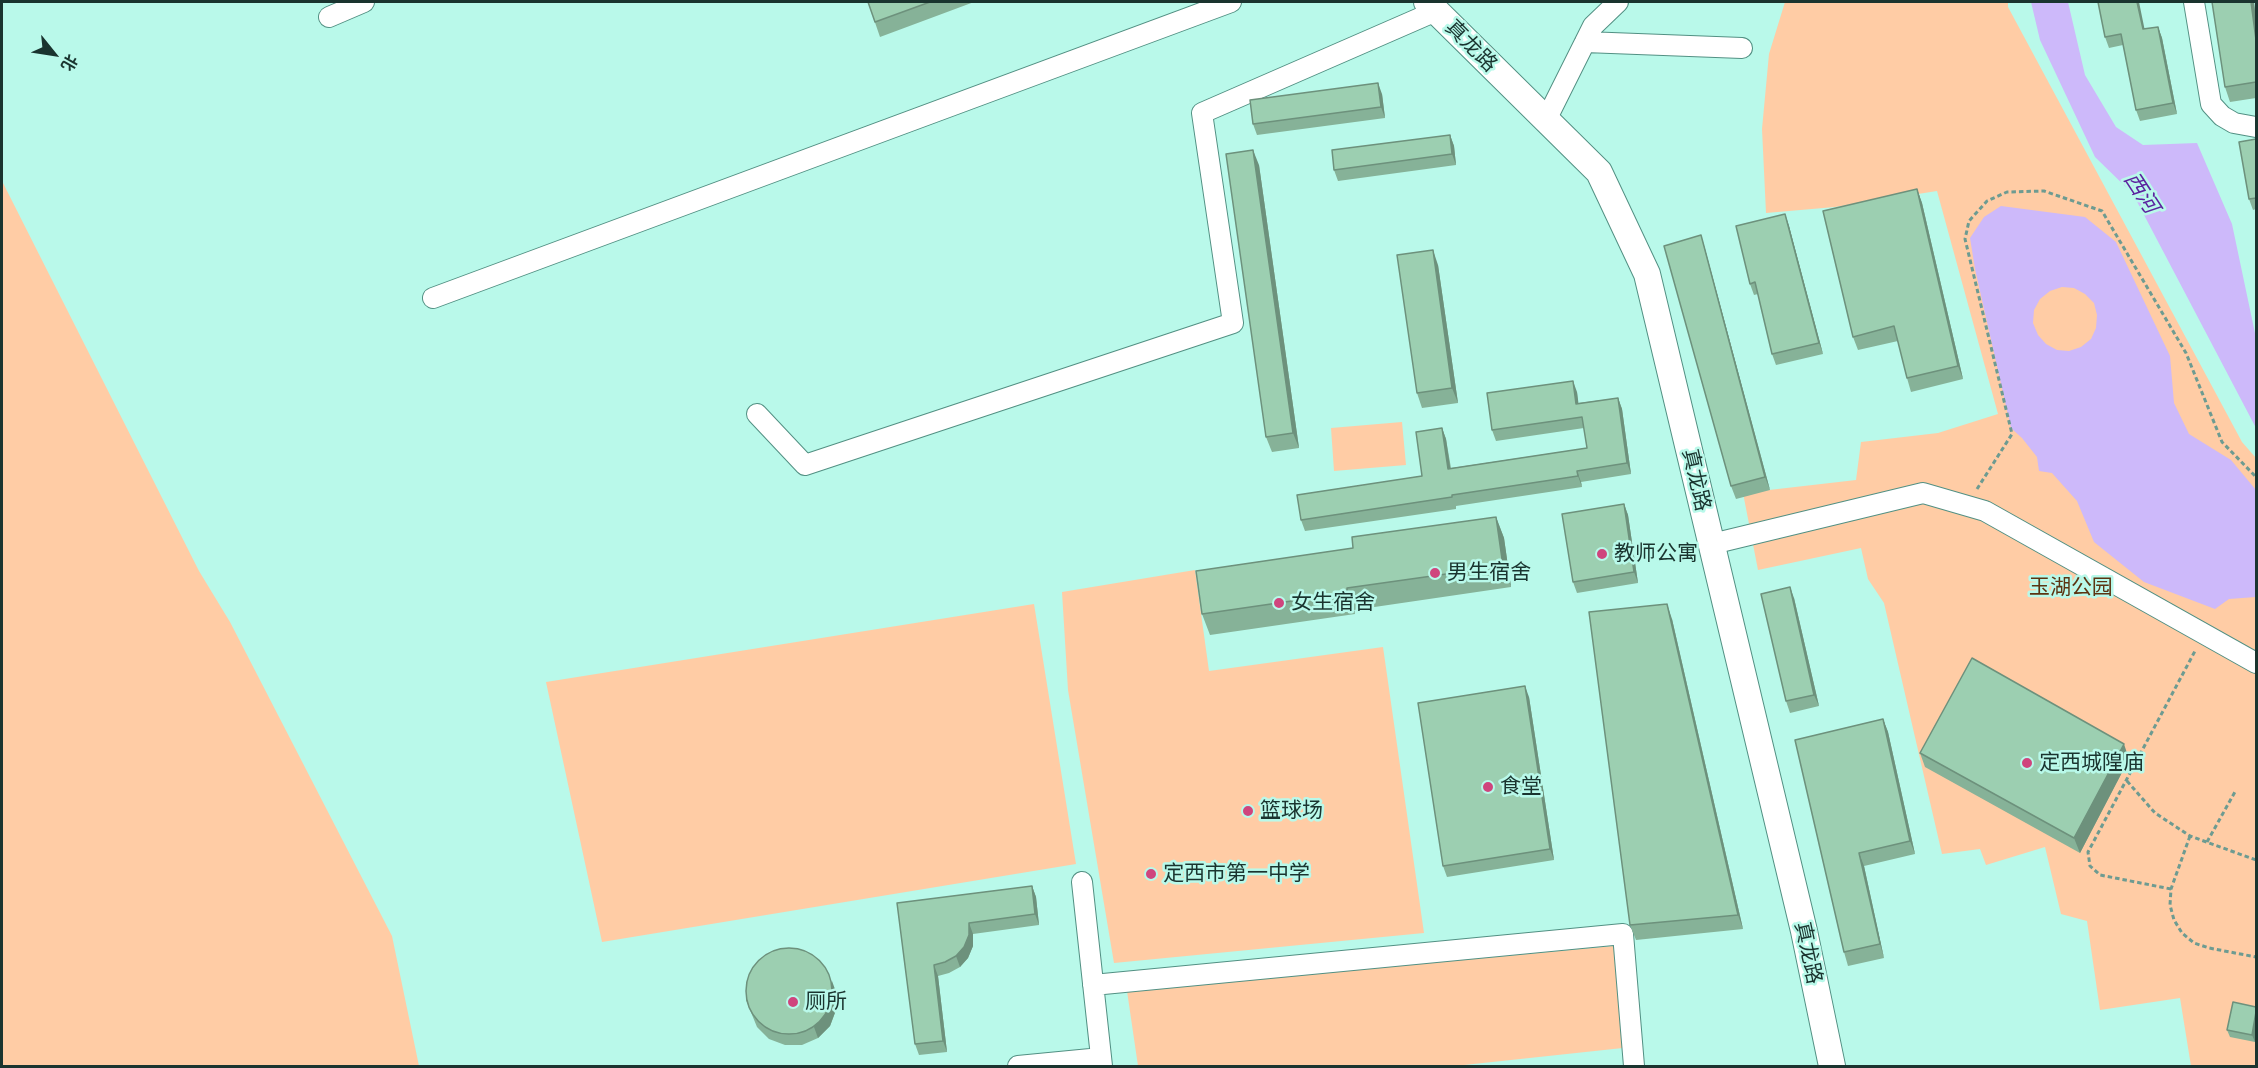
<!DOCTYPE html>
<meta charset="utf-8">
<style>
body{margin:0}
#map{position:relative;width:2258px;height:1068px;overflow:hidden;background:#b9f9ea;font-family:Inter,"Noto Sans SC",sans-serif}
canvas{display:block}
.frame{position:absolute;inset:0;border:3px solid #1a342f;pointer-events:none}
.north{position:absolute;left:24px;top:24px;width:60px;height:60px;-webkit-text-stroke:4px #b9f9ea;paint-order:stroke;rotate:120deg;font-size:16px;font-weight:700;line-height:24px;text-align:center;color:#1a342f}
.north::after{content:'';display:block;margin:auto;width:21px;height:27px;background:#1a342f;clip-path:polygon(50% 0,100% 100%,50% 72%,0 100%)}
</style>
<div id="map">
<canvas width="2258" height="1068"></canvas>
<div class="frame"></div>
<div class="north">北</div>
</div>
<script>
const c = document.querySelector('canvas').getContext('2d');
c.lineJoin = 'round';
function paint(path, color) { c.fillStyle = color; c.fill(path, 'evenodd'); }
const poly = rows => new Path2D(rows.map(r => 'M' + r).join(''));
function strokePath(path, color, width, dash) { c.strokeStyle = color; c.lineWidth = width; c.lineCap = dash ? 'butt' : 'round'; c.setLineDash(dash || []); c.stroke(path); }
function write(font, color, halo, rows, align = 'center') {
  c.font = font + ' Inter,"Noto Sans SC",sans-serif'; c.lineWidth = 5; c.setLineDash([]); c.textBaseline = 'middle'; c.strokeStyle = halo; c.fillStyle = color; for (const [text, x, y, turn = 0] of rows) {
    c.save(); c.translate(x, y); c.rotate((+turn || 0) * Math.PI / 180); c.textAlign = isNaN(turn) ? turn : align; if (halo) c.strokeText(text, 0, 0); c.fillText(text, 0, 0); c.restore();
  }
}
paint(poly([
 [1785,2,2008,2,2008,7,2242,442,2256,458,2256,1066,2191,1066,2180,998,2100,1010,2087,921,2061,914,2045,847,1986,865,1980,849,1942,854,1884,603,1868,579,1861,548,1758,570,1743,493,1856,480,1861,442,1938,433,1998,414,1937,191,1835,207,1766,213,1762,129,1769,54],
 [2,181,199,571,230,622,392,936,419,1066,2,1066],
 [1402,422,1406,465,1334,471,1331,428],
 [1195,570,1209,671,1383,647,1424,933,1114,963,1068,690,1062,592],
 [1034,604,1076,864,602,942,546,682],
 [1624,945,1632,1047,1455,1066,1138,1066,1127,991]
]), '#ffcca5');
paint(poly([
 [2031,2,2068,2,2085,75,2116,127,2143,145,2197,143,2232,224,2256,338,2256,428,2133,194,2095,157,2040,40],
 [2001,206,2085,217,2116,242,2170,356,2174,403,2189,434,2231,460,2256,490,2256,597,2229,599,2215,609,2144,582,2094,542,2077,501,2052,473,2039,471,2037,457,2022,438,2011,428,1975,269,1970,238,1984,217],
 [2062,287,2074,288,2085,294,2094,303,2097,315,2096,328,2091,339,2081,347,2069,351,2057,350,2046,344,2038,335,2033,323,2034,310,2040,299,2050,291]
]), '#cdb9fa');
const minor = poly([
 [2194,2,2211,104,2222,116,2234,123,2256,127],
 [329,17,364,2],
 [1585,42,1742,48],
 [1546,120,1593,26,1618,2],
 [433,298,1231,2],
 [757,414,805,465,1233,323,1202,113,1436,11],
 [1712,544,1923,493,1985,511,2256,663],
 [1082,882,1102,1066],
 [1093,985,1623,934,1634,1066],
 [1018,1066,1101,1058]
]);
const major = poly([
 [1427,2,1599,172,1647,274,1804,931,1832,1066]
]);
strokePath(minor, '#529083', 22);
strokePath(major, '#529083', 28);
strokePath(poly([
 [1977,489,2012,434,1965,239,1969,221,1987,201,2007,192,2044,191,2102,211,2186,353,2222,442,2256,477],
 [2127,781,2155,813,2190,836,2256,860],
 [2190,836,2171,889,2170,905,2174,920,2182,933,2194,943,2209,948,2256,957],
 [2207,842,2236,790],
 [2171,889,2100,875,2090,866,2088,852,2195,651]
]), '#6d9b91', 3, [4.5, 3]);
strokePath(minor, '#fff', 20);
strokePath(major, '#fff', 26);
paint(poly([
 [868,2,974,2,880,37],
 [2212,2,2254,2,2256,19,2256,98,2230,102,2225,87],
 [2158,27,2162,38,2177,114,2140,121,2136,110,2123,45,2109,48,2105,37],
 [1382,94,1385,118,1257,135,1253,124],
 [1450,135,1454,146,1456,165,1338,181,1334,170],
 [2256,139,2256,209,2253,210,2249,199],
 [1259,165,1299,448,1272,452,1266,437],
 [1917,189,1922,203,1963,379,1911,392,1907,378,1898,341,1858,350,1853,337],
 [1785,214,1789,226,1823,354,1776,365,1772,354,1758,294,1754,295,1750,284],
 [1701,235,1705,249,1770,490,1736,499,1731,486],
 [1438,265,1458,403,1422,408,1417,393],
 [1577,392,1578,403,1618,398,1622,409,1631,474,1581,482,1582,487,1456,506,1456,509,1305,531,1301,520,1422,476,1442,428,1446,439,1451,468,1587,448,1584,428,1496,441,1492,430],
 [1624,504,1628,515,1638,583,1577,593,1573,582],
 [1496,517,1504,538,1511,587,1354,610,1355,614,1210,635,1202,614,1353,548],
 [1794,598,1819,706,1790,713,1786,701],
 [1672,619,1743,929,1636,940,1630,925],
 [1529,697,1554,860,1447,877,1443,866],
 [1883,719,1888,732,1915,854,1864,866,1884,958,1848,966,1844,952,1795,740],
 [1920,753,2129,759,2080,853,1925,767],
 [1032,886,1036,897,1039,925,973,934,973,946,968,958,960,967,949,973,938,976,947,1052,919,1055,915,1044,897,903],
 [836,992,836,1010,830,1026,818,1038,802,1045,785,1045,769,1039,757,1027,746,1000],
 [2256,1007,2255,1042,2230,1037,2227,1030]
]), '#86b298');
paint(poly([
 [2137,2,2139,2,2147,41,2143,29],
 [2251,2,2254,2,2256,19,2256,40],
 [2158,27,2162,38,2177,114,2173,103],
 [1378,83,1382,94,1385,118,1381,107],
 [1450,135,1454,146,1456,165,1452,154],
 [1253,150,1259,165,1299,448,1293,433],
 [1917,189,1922,203,1963,379,1958,366],
 [1785,214,1789,226,1823,354,1819,343],
 [1701,235,1705,249,1770,490,1765,477],
 [1433,250,1438,265,1458,403,1452,388],
 [1573,381,1577,392,1580,415,1576,404],
 [1618,398,1622,409,1631,474,1627,463],
 [1442,428,1446,439,1452,480,1448,469],
 [1577,471,1581,482,1582,487,1578,476],
 [1624,504,1628,515,1638,583,1634,572],
 [1496,517,1504,538,1511,587,1503,566],
 [1790,587,1794,598,1819,706,1814,695],
 [1347,588,1354,610,1355,614,1347,593],
 [1667,604,1672,619,1743,929,1738,915],
 [1525,686,1529,697,1554,860,1550,849],
 [1883,719,1888,732,1915,854,1910,841],
 [2124,744,2129,759,2080,853,2074,838],
 [1859,853,1864,866,1884,958,1880,944],
 [1032,886,1036,897,1039,925,1035,914],
 [969,923,973,934,973,946,968,958,960,967,956,956],
 [934,965,938,976,947,1052,943,1041],
 [832,981,836,992,836,1010,830,1026,818,1038,814,1027],
 [2256,1012,2256,1034,2255,1042,2252,1035]
]), '#6d917c');
const building = poly([
 [868,2,930,2,875,22,868,2],
 [2098,2,2137,2,2143,29,2158,27,2173,103,2136,110,2121,34,2105,37,2098,2],
 [2212,2,2251,2,2256,40,2256,82,2225,87,2212,2],
 [1378,83,1381,107,1253,124,1250,100,1378,83],
 [1450,135,1452,154,1334,170,1332,150,1450,135],
 [2256,139,2256,198,2249,199,2239,142,2256,139],
 [1253,150,1293,433,1266,437,1226,154,1253,150],
 [1917,189,1958,366,1907,378,1894,326,1853,337,1823,211,1917,189],
 [1785,214,1819,343,1772,354,1755,282,1750,284,1736,226,1785,214],
 [1701,235,1765,477,1731,486,1664,246,1701,235],
 [1433,250,1452,388,1417,393,1397,255,1433,250],
 [1573,381,1576,404,1618,398,1627,463,1577,471,1578,476,1452,495,1452,497,1301,520,1297,495,1422,476,1416,432,1442,428,1448,469,1587,448,1582,417,1492,430,1487,393,1573,381],
 [1624,504,1634,572,1573,582,1562,514,1624,504],
 [1496,517,1503,566,1347,588,1347,593,1202,614,1196,571,1353,548,1352,537,1496,517],
 [1790,587,1814,695,1786,701,1761,594,1790,587],
 [1667,604,1738,915,1630,925,1589,612,1667,604],
 [1972,658,2124,744,2074,838,1920,753,1972,658],
 [1525,686,1550,849,1443,866,1418,703,1525,686],
 [1883,719,1910,841,1859,853,1880,944,1844,952,1795,740,1883,719],
 [1032,886,1035,914,969,923,969,935,964,947,956,956,945,962,934,965,943,1041,915,1044,897,903,1032,886],
 '746 991a43 43 0 1 1 86 0a43 43 0 1 1-86 0Z',
 [2233,1002,2256,1007,2256,1012,2252,1035,2227,1030,2233,1002]
]);
paint(building, '#9ccfb1');
strokePath(building, '#6d917c', 1.5);
for (const [x, y, r, color] of [
 [1602,554,6,"#cf457d"],
 [1435,573,6,"#cf457d"],
 [1279,603,6,"#cf457d"],
 [2027,763,6,"#cf457d"],
 [1488,787,6,"#cf457d"],
 [1248,811,6,"#cf457d"],
 [1151,874,6,"#cf457d"],
 [793,1002,6,"#cf457d"]
]) { const dot = new Path2D(); dot.arc(x, y, r, 0, 2 * Math.PI); c.fillStyle = color; c.fill(dot); strokePath(dot, '#b9f9ea', 2); }
write('21px', '#1a342f', '#b9f9ea', [
 ["真龙路",1471,46,45],
 ["真龙路",1696,480,77],
 ["真龙路",1808,953,78]
]);
write('21px', '#1a342f', '#b9f9ea', [
 ["教师公寓",1614,554],
 ["男生宿舍",1447,573],
 ["女生宿舍",1291,603],
 ["定西城隍庙",2039,763],
 ["食堂",1500,787],
 ["篮球场",1260,811],
 ["定西市第一中学",1163,874],
 ["厕所",805,1002]
], 'left');
write('21px', '#5c3411', '#b9f9ea', [
 ["玉湖公园",2071,588]
]);
write('italic 22px', '#5c239f', '#b9f9ea', [
 ["西河",2141,193,57]
]);
</script>
